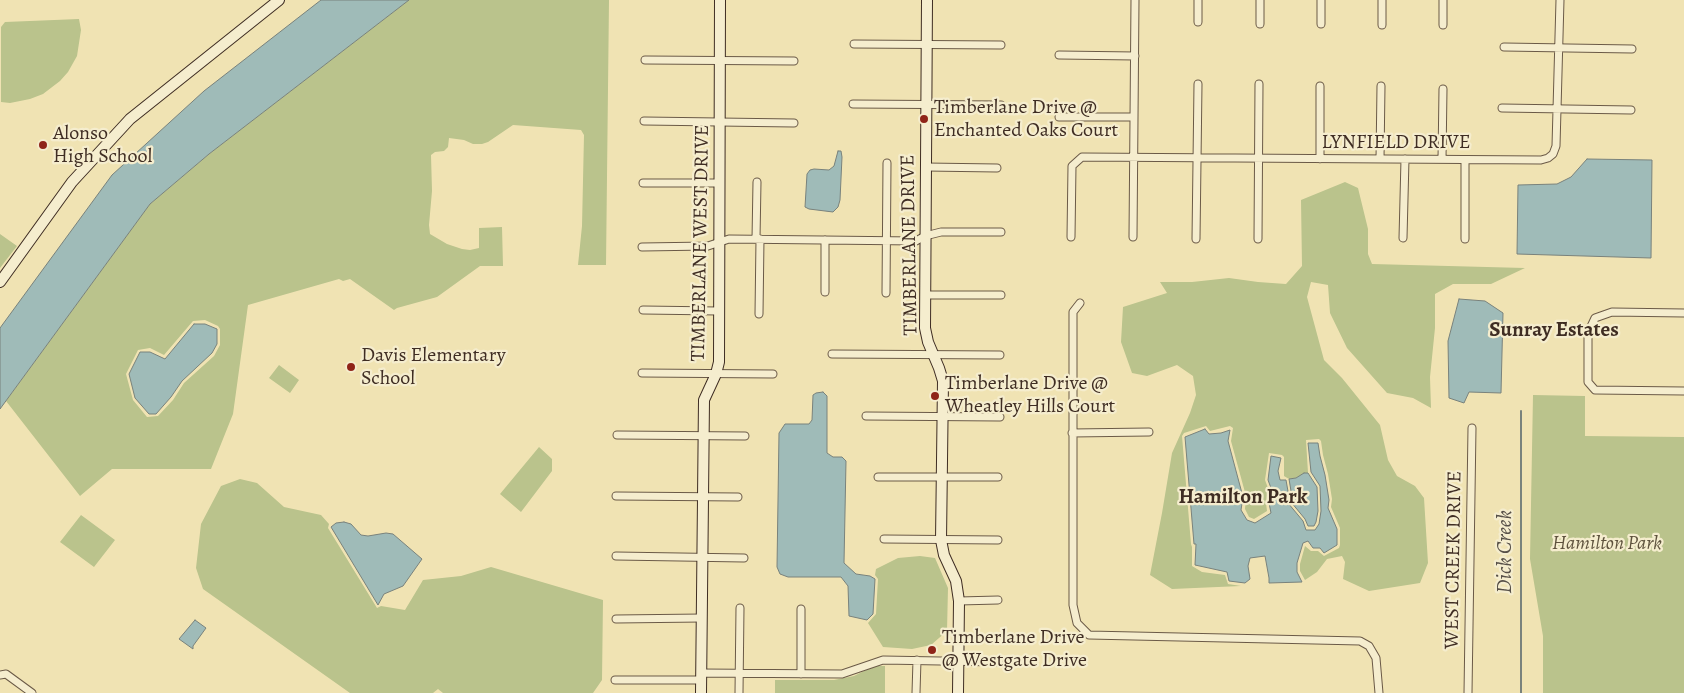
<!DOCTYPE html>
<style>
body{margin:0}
canvas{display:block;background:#f0e3b3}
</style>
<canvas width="1684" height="693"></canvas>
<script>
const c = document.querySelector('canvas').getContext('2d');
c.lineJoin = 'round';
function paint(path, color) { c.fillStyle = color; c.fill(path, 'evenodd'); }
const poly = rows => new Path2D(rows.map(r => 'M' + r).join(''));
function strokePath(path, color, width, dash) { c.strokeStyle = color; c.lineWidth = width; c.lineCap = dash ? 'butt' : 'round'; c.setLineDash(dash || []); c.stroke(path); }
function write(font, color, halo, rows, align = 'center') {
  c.font = font + ' Alegreya,serif'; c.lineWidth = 4.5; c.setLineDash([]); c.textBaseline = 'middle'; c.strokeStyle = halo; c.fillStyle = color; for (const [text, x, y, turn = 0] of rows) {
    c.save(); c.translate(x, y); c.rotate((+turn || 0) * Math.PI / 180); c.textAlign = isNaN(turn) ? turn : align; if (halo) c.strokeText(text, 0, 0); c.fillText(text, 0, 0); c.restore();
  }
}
paint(poly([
 [409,0,609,0,606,265,578,265,582,226,584,135,581,130,513,125,488,142,482,144,473,144,464,140,449,138,448,147,444,151,435,152,431,155,432,191,429,225,430,234,447,244,462,249,470,250,479,248,479,228,502,227,503,266,480,266,437,297,397,308,394,310,350,279,343,281,339,279,248,305,233,414,211,469,112,469,80,496,6,401,150,204,209,154],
 [205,320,218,326,220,329,220,345,214,356,184,383,173,400,158,416,147,417,133,400,126,374,138,350,150,348,164,355,193,321],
 [79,19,81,30,77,56,68,72,60,81,43,94,30,99,10,103,1,102,1,27,5,22],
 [1345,182,1358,188,1368,229,1368,254,1372,264,1525,268,1491,284,1453,284,1435,294,1435,328,1430,377,1431,408,1413,398,1387,393,1347,348,1330,313,1328,285,1311,282,1307,297,1324,360,1342,378,1380,425,1388,460,1397,476,1415,486,1424,498,1428,563,1420,583,1369,591,1343,579,1345,562,1342,556,1327,559,1317,572,1305,580,1300,571,1300,564,1305,546,1311,551,1318,551,1324,556,1339,548,1340,545,1340,528,1331,507,1332,499,1328,474,1323,455,1321,441,1319,439,1306,440,1308,473,1296,478,1289,479,1284,476,1284,457,1282,455,1269,453,1265,480,1268,488,1266,503,1267,511,1254,519,1249,517,1245,509,1246,496,1231,441,1233,428,1230,426,1210,431,1206,426,1184,433,1182,436,1191,544,1192,547,1192,566,1202,572,1225,575,1228,584,1241,586,1172,589,1150,575,1162,513,1172,453,1190,413,1196,395,1193,376,1177,365,1147,376,1132,373,1121,342,1123,307,1167,293,1160,282,1192,282,1229,278,1258,282,1286,284,1302,266,1301,200],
 [0,234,17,246,0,268],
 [279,365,299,380,290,393,269,378],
 [1533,395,1585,396,1585,436,1684,437,1684,693,1543,693,1543,636,1530,559],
 [539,447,552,459,552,471,521,512,500,494],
 [240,479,257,483,284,507,321,515,329,524,328,528,377,608,381,606,405,610,423,580,461,576,491,567,603,600,602,680,593,693,443,693,438,689,433,693,350,693,203,589,196,568,201,524,221,486],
 [81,515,115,540,94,567,60,542],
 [920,556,935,558,948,588,947,631,931,645,912,649,883,647,868,623,876,614,878,579,875,575,876,569,898,558],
 [874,666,885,666,885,693,775,693,775,680,834,680,854,676]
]), '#bac38c');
const water = poly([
 [321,0,409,0,209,154,150,204,0,409,0,328,112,175,204,91,321,0],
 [838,151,841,151,842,157,840,200,838,207,833,212,809,209,805,207,807,174,810,170,814,169,829,170,834,166,838,151],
 [1587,159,1652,160,1651,258,1517,254,1518,185,1557,184,1571,177,1587,159],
 [1459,299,1485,301,1503,313,1501,393,1469,392,1464,403,1449,398,1448,341,1459,299],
 [194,324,205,324,217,329,217,344,212,353,182,381,171,397,156,414,149,414,135,398,129,374,140,352,150,352,165,359,194,324],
 [823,392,827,396,827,453,833,457,842,457,846,461,844,563,856,574,870,576,875,579,873,614,867,620,849,616,848,586,841,577,788,577,780,574,777,567,779,433,785,424,809,424,812,420,813,395,816,393,823,392],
 [1205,429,1209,434,1221,433,1230,430,1228,441,1243,497,1241,510,1247,520,1255,523,1271,513,1269,503,1271,488,1268,480,1271,456,1281,458,1278,471,1280,480,1286,480,1289,497,1288,503,1303,521,1306,530,1315,530,1319,524,1321,511,1320,486,1311,472,1308,443,1318,443,1320,456,1325,475,1329,500,1328,508,1337,529,1337,545,1324,553,1320,548,1313,548,1308,541,1303,543,1297,563,1297,572,1302,582,1269,583,1269,578,1265,556,1250,558,1248,566,1250,579,1245,583,1229,581,1227,572,1195,565,1196,544,1194,544,1185,437,1205,429],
 [1304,473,1308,473,1317,487,1318,511,1316,522,1314,526,1308,526,1305,519,1291,502,1292,497,1289,479,1296,478,1304,473],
 [344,522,351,524,361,535,368,536,386,533,393,534,422,559,403,586,384,594,378,605,331,527,336,523,344,522],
 [195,620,206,628,193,646,193,649,179,639,195,620]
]);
paint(water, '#9fbbb8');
strokePath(water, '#79827c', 1);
strokePath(poly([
 [1521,411,1521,693]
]), '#79827c', 2);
const street = poly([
 [1198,22,1198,0],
 [1260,24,1260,0],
 [1321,24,1321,0],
 [1382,25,1382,0],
 [1443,25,1443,0],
 [854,44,1001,45],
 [1504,47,1632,49],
 [1059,55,1135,56],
 [645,60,794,61],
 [853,104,1001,105],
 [1502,108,1631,110],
 [1059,117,1134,117],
 [644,121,794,123],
 [1320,159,1320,86],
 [1380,159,1381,86],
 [1442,159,1443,89],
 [926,167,997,168],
 [643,183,719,183],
 [1071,237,1072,166,1082,157,1541,160,1548,158,1553,154,1556,146,1560,0],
 [1133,237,1135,0],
 [1403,238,1405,159],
 [756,239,757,182],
 [1196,239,1198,84],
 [1258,239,1259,84],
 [1465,239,1465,160],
 [642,247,708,246,729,239,916,241,925,236,941,232,1001,232],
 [825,292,825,240],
 [886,293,887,163],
 [925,295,1001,295],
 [1080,303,1073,312,1073,605,1077,623,1089,635,1360,641,1369,646,1376,658,1379,693],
 [643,310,718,311],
 [1684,313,1612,312,1595,318,1588,333,1588,382,1595,390,1684,391],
 [759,314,760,239],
 [832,354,1000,355],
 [642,373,773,374],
 [866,416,1000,417],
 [1072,433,1149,432],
 [617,435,745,436],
 [878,477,998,477],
 [616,496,738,497],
 [884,539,998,540],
 [616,556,744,558],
 [959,601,998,600],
 [801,609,801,674],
 [616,619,702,618],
 [701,673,842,674,883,660,998,662],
 [0,675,6,674,32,693],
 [615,680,701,680],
 [739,693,740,608],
 [916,693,917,660],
 [1468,693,1472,428]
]);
const secondary = poly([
 [927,0,925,328,928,342,939,368,943,381,941,540,944,555,956,581,959,601,958,693],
 [0,282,72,182,130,119,279,0],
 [701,693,704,400,716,374,719,362,720,0]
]);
strokePath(street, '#6b5a47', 9);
strokePath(secondary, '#3f2d23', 12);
strokePath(street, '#f5edce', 7);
strokePath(secondary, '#f5edce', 10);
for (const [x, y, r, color] of [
 [924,119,5,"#8f2418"],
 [43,145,5,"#8f2418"],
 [351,367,5,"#8f2418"],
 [935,396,5,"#8f2418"],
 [932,650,5,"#8f2418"]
]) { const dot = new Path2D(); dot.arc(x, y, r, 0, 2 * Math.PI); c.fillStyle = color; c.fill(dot); strokePath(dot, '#f5edce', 2); }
write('20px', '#3f2d23', '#f5edce', [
 ["Timberlane Drive @",934,108],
 ["Enchanted Oaks Court",934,131],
 ["Alonso",53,134],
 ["High School",53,157],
 ["Davis Elementary",361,356],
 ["School",361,379],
 ["Timberlane Drive @",945,384],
 ["Wheatley Hills Court",945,407],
 ["Timberlane Drive",942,638],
 ["@ Westgate Drive",942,661]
], 'left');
write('20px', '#3f2d23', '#f5edce', [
 ["LYNFIELD DRIVE",1396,143],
 ["TIMBERLANE WEST DRIVE",701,243,-89],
 ["TIMBERLANE DRIVE",910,245,-91],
 ["WEST CREEK DRIVE",1454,560,-89]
]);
write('italic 20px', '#5e523d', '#f5edce', [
 ["Hamilton Park",1607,544]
]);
write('bold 21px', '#3f2d23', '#f5edce', [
 ["Sunray Estates",1554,331],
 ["Hamilton Park",1243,498]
]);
write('italic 21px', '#575048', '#f5edce', [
 ["Dick Creek",1506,552,-90]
]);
</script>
